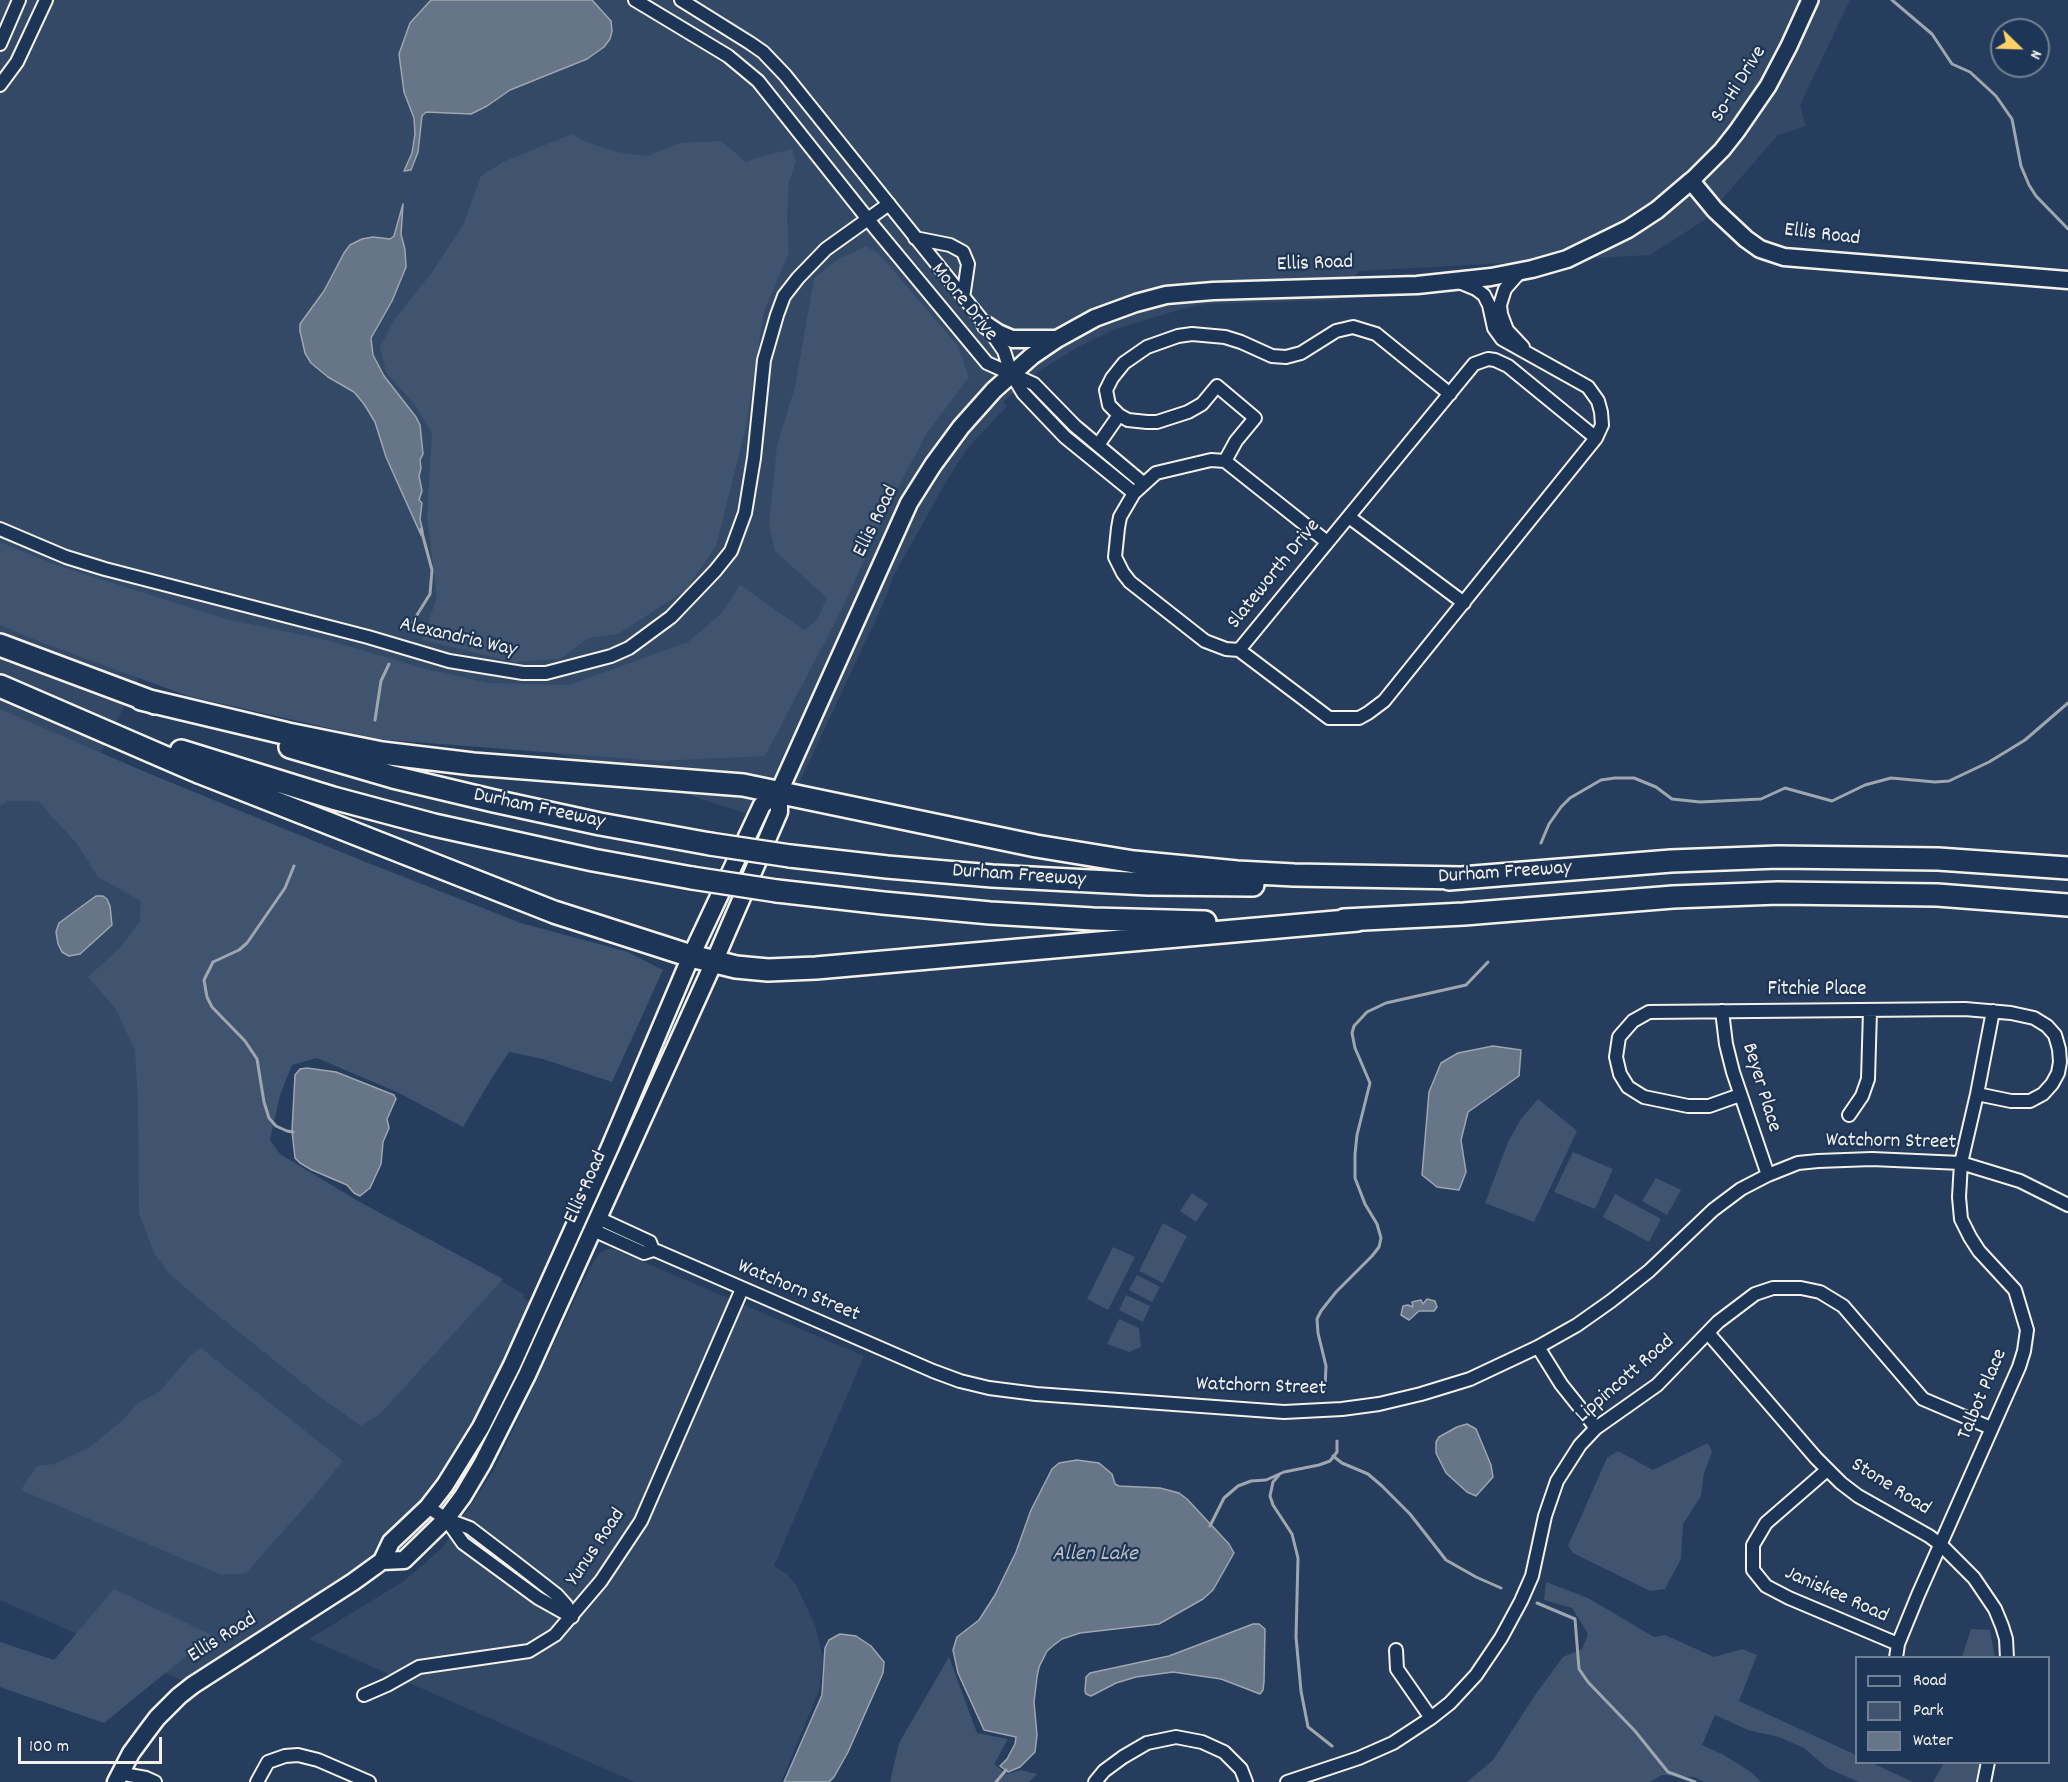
<!DOCTYPE html>
<style>
body{margin:0}
#map{position:relative;width:2068px;height:1782px;overflow:hidden;background:#263d5d;font-family:Dekko,sans-serif}
canvas{display:block}
.legend{position:absolute;left:1855px;top:1656px;width:195px;height:108px;box-sizing:border-box;background:#1d3557;border:2px solid #738091;margin:0;padding:8px 10px;list-style:none;font-size:18px;color:#f4f1e8}
.legend li{display:flex;align-items:center;gap:12px;height:30px}
.legend b{width:30px;border:2px solid #738091}
.north{position:absolute;left:1990px;top:18px;width:60px;height:60px;box-sizing:border-box;background:#1d3557;border:2px solid #738091;border-radius:50%;rotate:113deg;font-size:16px;font-weight:700;line-height:24px;text-align:center;color:#f4f1e8}
.north::after{content:'';display:block;margin:auto;width:21px;height:27px;background:#ffd166;clip-path:polygon(50% 0,100% 100%,50% 72%,0 100%)}
.scale{position:absolute;left:18px;top:1737px;width:144px;height:27px;box-sizing:border-box;border:3px solid #f4f1e8;border-top:0;padding-left:8px;font-size:18px;line-height:21px;white-space:nowrap;color:#f4f1e8;-webkit-text-stroke:4px #1d3557;paint-order:stroke}
</style>
<div id="map">
<canvas width="2068" height="1782"></canvas>
<ul class="legend">
<li><b style="height:8px;background:#1d3557"></b>Road</li>
<li><b style="height:16px;background:#40546f"></b>Park</li>
<li><b style="height:16px;background:#677588"></b>Water</li>
</ul>
<div class="north">N</div>
<div class="scale">100 m</div>
</div>
<script>
const c = document.querySelector('canvas').getContext('2d');
c.lineJoin = 'round';
function paint(path, color) { c.fillStyle = color; c.fill(path, 'evenodd'); }
const poly = rows => new Path2D(rows.map(r => 'M' + r).join(''));
function strokePath(path, color, width, dash) { c.strokeStyle = color; c.lineWidth = width; c.lineCap = dash ? 'butt' : 'round'; c.setLineDash(dash || []); c.stroke(path); }
function write(font, color, halo, rows, align = 'center') {
  c.font = font + ' Dekko,sans-serif'; c.lineWidth = 4.5; c.setLineDash([]); c.textBaseline = 'middle'; c.strokeStyle = halo; c.fillStyle = color; for (const [text, x, y, turn = 0] of rows) {
    c.save(); c.translate(x, y); c.rotate((+turn || 0) * Math.PI / 180); c.textAlign = isNaN(turn) ? turn : align; if (halo) c.strokeText(text, 0, 0); c.fillText(text, 0, 0); c.restore();
  }
}
paint(poly([
 [0,0,1850,0,1800,105,1806,126,1778,135,1703,221,1650,255,1359,271,1337,300,1205,304,1175,311,1113,330,1078,347,1039,371,1003,402,1007,406,966,450,946,482,894,575,884,602,780,824,164,629,91,772,267,852,166,1097,524,1294,523,1298,532,1303,493,1390,452,1467,393,1546,193,1685,0,1600],
 [608,1249,613,1249,864,1356,774,1566,788,1575,796,1585,815,1625,823,1658,819,1691,781,1782,635,1782,309,1639,404,1581,443,1547,494,1470,590,1267,599,1254]
]), '#334966');
paint(poly([
 [572,134,586,142,617,152,647,156,680,143,721,141,746,162,759,157,792,149,796,162,789,182,787,218,789,253,764,311,746,427,716,546,686,590,618,634,589,638,560,659,514,662,422,640,437,597,427,516,432,434,416,406,386,372,380,347,395,319,433,271,464,223,481,176,503,162],
 [866,246,880,255,957,345,969,377,927,433,889,504,842,609,765,756,658,761,377,739,188,696,43,643,0,625,0,542,56,565,226,619,331,641,422,668,488,683,569,685,688,642,721,614,740,585,804,630,817,620,827,598,775,551,769,523,777,446,795,387,814,278,839,259],
 [0,709,150,774,363,861,521,923,628,952,663,970,612,1082,543,1059,509,1052,490,1081,463,1127,397,1092,317,1058,292,1065,280,1095,270,1140,280,1154,358,1201,503,1279,380,1414,361,1426,319,1396,220,1317,169,1274,154,1253,139,1213,138,1103,135,1050,115,1008,88,977,121,947,140,921,141,901,98,877,77,844,38,801,8,801,0,806],
 [1538,1099,1577,1131,1534,1222,1485,1203,1508,1142,1521,1119],
 [1573,1152,1613,1169,1595,1209,1554,1192],
 [1656,1178,1681,1190,1667,1215,1642,1201],
 [1192,1193,1208,1204,1196,1222,1180,1211],
 [1615,1194,1661,1219,1649,1242,1603,1217],
 [1163,1223,1187,1236,1163,1283,1139,1271],
 [1113,1247,1135,1257,1108,1310,1087,1299],
 [1137,1275,1160,1287,1152,1302,1129,1290],
 [1126,1295,1150,1306,1143,1322,1119,1310],
 [1119,1319,1139,1328,1141,1347,1129,1352,1107,1344],
 [201,1348,343,1461,310,1501,246,1573,221,1575,21,1490,37,1466,54,1464,90,1447,123,1420,138,1403,159,1392,192,1354],
 [1708,1443,1712,1452,1704,1473,1701,1496,1683,1524,1681,1559,1665,1589,1650,1591,1573,1553,1568,1546,1607,1458,1618,1451,1653,1470],
 [1546,1582,1588,1598,1654,1637,1665,1635,1714,1657,1742,1649,1757,1655,1739,1701,1856,1755,1856,1762,1872,1763,1913,1782,1859,1782,1827,1768,1804,1748,1779,1737,1748,1730,1715,1715,1702,1745,1724,1755,1751,1772,1761,1782,1704,1782,1694,1777,1662,1775,1650,1782,1467,1782,1493,1760,1535,1695,1563,1657,1582,1649,1588,1634,1572,1608,1544,1600],
 [114,1589,212,1635,104,1723,0,1687,0,1642,54,1660],
 [1971,1629,1990,1630,1995,1657,1962,1657],
 [949,1657,977,1733,1008,1739,994,1764,1007,1774,1021,1770,1037,1774,1029,1782,890,1782,899,1743],
 [1944,1763,1981,1763,1977,1782,1933,1782]
]), '#40546f');
const water = poly([
 [431,0,592,0,611,21,612,31,610,39,604,47,587,59,510,90,487,106,471,114,426,112,422,116,418,152,411,170,404,171,412,153,415,134,414,118,404,92,399,54,410,23,431,0],
 [403,204,401,234,405,250,406,267,392,301,371,338,373,355,384,376,416,417,420,425,423,454,420,460,421,468,419,476,422,491,419,500,422,503,420,519,423,532,421,535,386,457,375,422,364,404,354,392,328,377,311,363,305,353,300,331,300,324,324,291,344,253,350,245,362,239,373,237,390,239,394,236,403,204],
 [96,896,103,896,107,899,110,906,112,925,80,954,69,956,62,952,58,944,56,932,59,923,96,896],
 [1493,1046,1521,1050,1519,1076,1468,1112,1461,1140,1466,1172,1459,1190,1437,1187,1422,1175,1429,1092,1441,1063,1458,1053,1493,1046],
 [307,1068,336,1072,394,1095,396,1099,387,1119,389,1128,383,1142,381,1164,370,1188,360,1196,354,1193,347,1185,312,1170,300,1163,295,1158,292,1131,295,1075,300,1069,307,1068],
 [1427,1299,1435,1301,1437,1307,1434,1311,1419,1311,1409,1320,1401,1315,1403,1306,1408,1305,1413,1307,1412,1302,1421,1300,1423,1304,1427,1299],
 [1467,1424,1476,1429,1491,1465,1493,1477,1476,1496,1467,1492,1446,1473,1436,1453,1436,1442,1439,1437,1457,1427,1467,1424],
 [1077,1460,1099,1463,1112,1474,1115,1484,1119,1486,1160,1488,1179,1493,1187,1499,1229,1544,1234,1553,1213,1590,1203,1599,1159,1624,1080,1633,1062,1639,1054,1645,1047,1651,1039,1667,1037,1677,1034,1702,1037,1735,1035,1752,1020,1767,1008,1772,1000,1766,1007,1759,1015,1744,1016,1737,984,1730,958,1673,953,1650,957,1637,979,1620,995,1595,1016,1552,1031,1510,1052,1469,1059,1463,1077,1460],
 [1253,1624,1259,1624,1265,1629,1264,1682,1263,1690,1260,1694,1221,1679,1173,1672,1136,1677,1116,1683,1091,1696,1086,1694,1085,1691,1086,1677,1090,1673,1169,1656,1253,1624],
 [840,1634,856,1636,871,1646,884,1662,883,1673,848,1752,834,1777,829,1782,784,1782,822,1695,825,1648,829,1640,840,1634]
]);
paint(water, '#677588');
strokePath(water, '#9fa7ae', 1.5);
strokePath(poly([
 [1892,0,1932,34,1952,64,1970,72,1996,96,2012,119,2021,166,2029,185,2036,196,2068,229],
 [412,623,430,594,432,570,421,529],
 [375,720,381,681,389,664],
 [1541,843,1549,824,1561,807,1570,798,1601,780,1615,778,1634,778,1656,787,1672,799,1700,802,1761,799,1785,788,1832,801,1865,785,1891,778,1935,782,1949,781,1989,762,2025,740,2068,703],
 [293,1132,287,1131,276,1126,269,1118,264,1102,257,1059,245,1041,212,1007,207,997,204,980,213,962,239,950,247,943,285,888,294,866],
 [1325,1388,1326,1366,1318,1333,1317,1319,1321,1311,1336,1292,1372,1256,1379,1247,1381,1238,1377,1224,1365,1204,1355,1178,1355,1154,1357,1135,1370,1083,1355,1048,1352,1033,1354,1026,1367,1012,1386,1003,1466,985,1488,962],
 [1333,1456,1342,1463,1368,1474,1382,1486,1410,1514,1446,1560,1476,1577,1501,1588],
 [1279,1475,1273,1482,1270,1496,1273,1505,1292,1534,1298,1558,1296,1637,1301,1691,1308,1727,1332,1746],
 [1210,1526,1224,1498,1238,1486,1251,1481,1266,1480,1284,1472,1319,1465,1330,1461,1337,1452,1337,1441],
 [1537,1603,1575,1619,1579,1669,1588,1682,1635,1731,1668,1772,1695,1782],
 [996,1782,1006,1770]
]), '#9fa7ae', 3);
const minor = poly([
 [635,0,728,56,758,81,875,228,987,363,1034,384,1075,426,1143,483],
 [681,0,750,43,763,52,785,75,986,325,1004,351,1011,373,1023,393,1065,437,1134,493],
 [0,44,19,0],
 [0,85,17,62,46,0],
 [915,238,950,245,963,252,968,264,963,298],
 [1520,272,1505,289,1500,305,1501,314,1507,330,1523,347],
 [1098,445,1119,415],
 [1225,461,1236,441,1255,418,1217,386,1202,404,1188,412,1157,422,1147,422,1128,420,1119,415,1109,405,1106,390,1112,378,1124,363,1147,347,1178,336,1192,334,1225,337,1241,342,1272,356,1286,357,1301,353,1336,331,1353,327,1376,334,1450,394],
 [1349,517,1464,603],
 [0,529,66,557,105,569,368,637,449,661,523,673,546,673,611,656,629,648,671,617,715,571,731,551,745,513,754,458,764,360,777,315,784,296,798,278,826,249,889,204],
 [1239,650,1329,718,1359,718,1368,713,1384,701,1596,438,1602,425,1601,412,1598,401,1588,387,1502,339,1494,328,1489,305,1484,295,1476,289,1459,282],
 [1239,650,1474,364,1488,359,1495,360,1508,366,1596,438],
 [1239,650,1226,649,1205,641,1130,582,1123,573,1115,557,1118,528,1120,517,1134,493,1156,473,1211,460,1225,461,1327,542],
 [1722,1011,1726,1044,1733,1072,1768,1175],
 [1740,1095,1709,1106,1688,1106,1644,1097,1628,1087,1620,1074,1616,1057,1619,1037,1633,1021,1649,1012,1965,1009,2011,1013,2034,1018,2047,1026,2055,1035,2059,1049,2060,1062,2058,1073,2052,1084,2043,1094,2030,1101,2011,1101,1977,1094],
 [1849,1115,1862,1096,1868,1079,1870,1011],
 [598,1218,650,1242,653,1250,657,1251,933,1371,960,1381,989,1388,1036,1394,1284,1412,1342,1409,1379,1404,1421,1394,1470,1379,1538,1347,1577,1325,1611,1301,1649,1271,1713,1210,1741,1189,1768,1175,1798,1163,1818,1161,1872,1159,1961,1163,2020,1181,2068,1205],
 [593,1230,644,1253,653,1250],
 [1708,1333,1816,1458,1841,1483,1858,1496,1929,1536,1941,1545,1974,1578,1995,1609,2002,1626,2006,1639,2007,1658],
 [1538,1347,1561,1384,1596,1428],
 [1827,1470,1766,1523,1753,1545,1753,1570,1766,1586,1789,1598,1898,1644],
 [428,1507,446,1519,470,1528,512,1560,557,1595,566,1605,572,1617],
 [446,1519,463,1543,538,1598,572,1617],
 [1396,1650,1397,1669,1431,1718],
 [1896,1658,1898,1644,1918,1595,2019,1367,2024,1351,2027,1330,2015,1290,1979,1251,1970,1237,1961,1219,1959,1197,1961,1163,1977,1094,1993,1011],
 [364,1695,387,1685,419,1667,529,1651,555,1635,601,1581,641,1521,742,1289],
 [129,1775,146,1778,155,1782],
 [257,1782,268,1762,285,1756,298,1755,318,1760,369,1782],
 [1095,1782,1104,1771,1123,1757,1147,1743,1176,1737,1202,1742,1224,1752,1241,1769,1246,1782],
 [1287,1782,1359,1758,1393,1743,1431,1718,1450,1703,1476,1675,1501,1638,1521,1601,1532,1576,1545,1516,1557,1481,1580,1445,1596,1428,1657,1385,1718,1322,1755,1294,1773,1288,1801,1288,1820,1292,1843,1306,1923,1399,1991,1428],
 [1984,1782,1988,1762]
]);
const tertiary = poly([
 [1691,181,1722,150,1737,131,1768,86,1789,46,1810,0]
]);
const secondary = poly([
 [986,325,998,333,1012,339,1056,339],
 [382,1561,404,1560,446,1519,463,1496,482,1464,527,1375,714,962,779,812,779,792,909,503,933,465,961,427,994,390,1032,356,1057,339,1095,318,1136,303,1166,295,1213,291,1417,285,1491,277,1532,269,1567,259,1628,229,1657,210,1691,181,1715,210,1746,239,1760,249,1784,257,2068,280],
 [116,1782,131,1753,145,1734,157,1718,179,1696,193,1685,353,1582,382,1561,391,1542,428,1507,445,1485,481,1427,512,1365,610,1147,691,956,762,805,779,792]
]);
const motorway = poly([
 [0,645,155,703],
 [0,686,201,773,554,912,691,956,736,967,768,970,816,968,1358,920],
 [141,699,288,734,382,753,473,764,743,785,1036,846,1134,862,1237,872,1294,875,1461,878],
 [290,747,393,777,494,801,600,824,710,844],
 [181,751,333,798,434,825,593,860,692,878],
 [790,856,887,867,992,876,1148,884,1253,885],
 [1449,879,1671,861,1778,857,1938,859,2068,868],
 [777,891,883,903,990,913,1093,919,1205,922],
 [1344,920,1464,914,1673,897,1778,893,1937,895,2068,905]
]);
strokePath(minor, '#f4f1e8', 16);
strokePath(tertiary, '#f4f1e8', 20);
strokePath(secondary, '#f4f1e8', 21);
strokePath(motorway, '#f4f1e8', 26);
strokePath(minor, '#1d3557', 12);
strokePath(tertiary, '#1d3557', 15);
strokePath(secondary, '#1d3557', 16);
strokePath(motorway, '#1d3557', 21);
const motorwayBridge = poly([
 [710,844,790,856],
 [692,878,777,891]
]);
strokePath(motorwayBridge, '#f4f1e8', 26, []);
strokePath(motorwayBridge, '#1d3557', 21);
write('21px', '#f4f1e8', '#1d3557', [
 ["So-Hi Drive",1740,85,-58],
 ["Ellis Road",1822,236,7],
 ["Ellis Road",1315,265,-2],
 ["Moore Drive",963,303,51],
 ["Ellis Road",877,522,-64],
 ["Slateworth Drive",1275,575,-51],
 ["Alexandria Way",458,639,13],
 ["Durham Freeway",539,810,12],
 ["Durham Freeway",1505,874,-4],
 ["Durham Freeway",1019,877,4],
 ["Fitchie Place",1817,991],
 ["Beyer Place",1760,1088,73],
 ["Watchorn Street",1891,1143,1],
 ["Ellis Road",587,1188,-66],
 ["Watchorn Street",798,1292,23],
 ["Lippincott Road",1626,1380,-41],
 ["Watchorn Street",1261,1388,2],
 ["Talbot Place",1984,1395,-67],
 ["Stone Road",1890,1488,32],
 ["Yunus Road",597,1548,-56],
 ["Janiskee Road",1836,1596,24],
 ["Ellis Road",223,1639,-32]
]);
write('italic 22px', '#bcbfc2', '#1d3557', [
 ["Allen Lake",1095,1556]
]);
</script>
